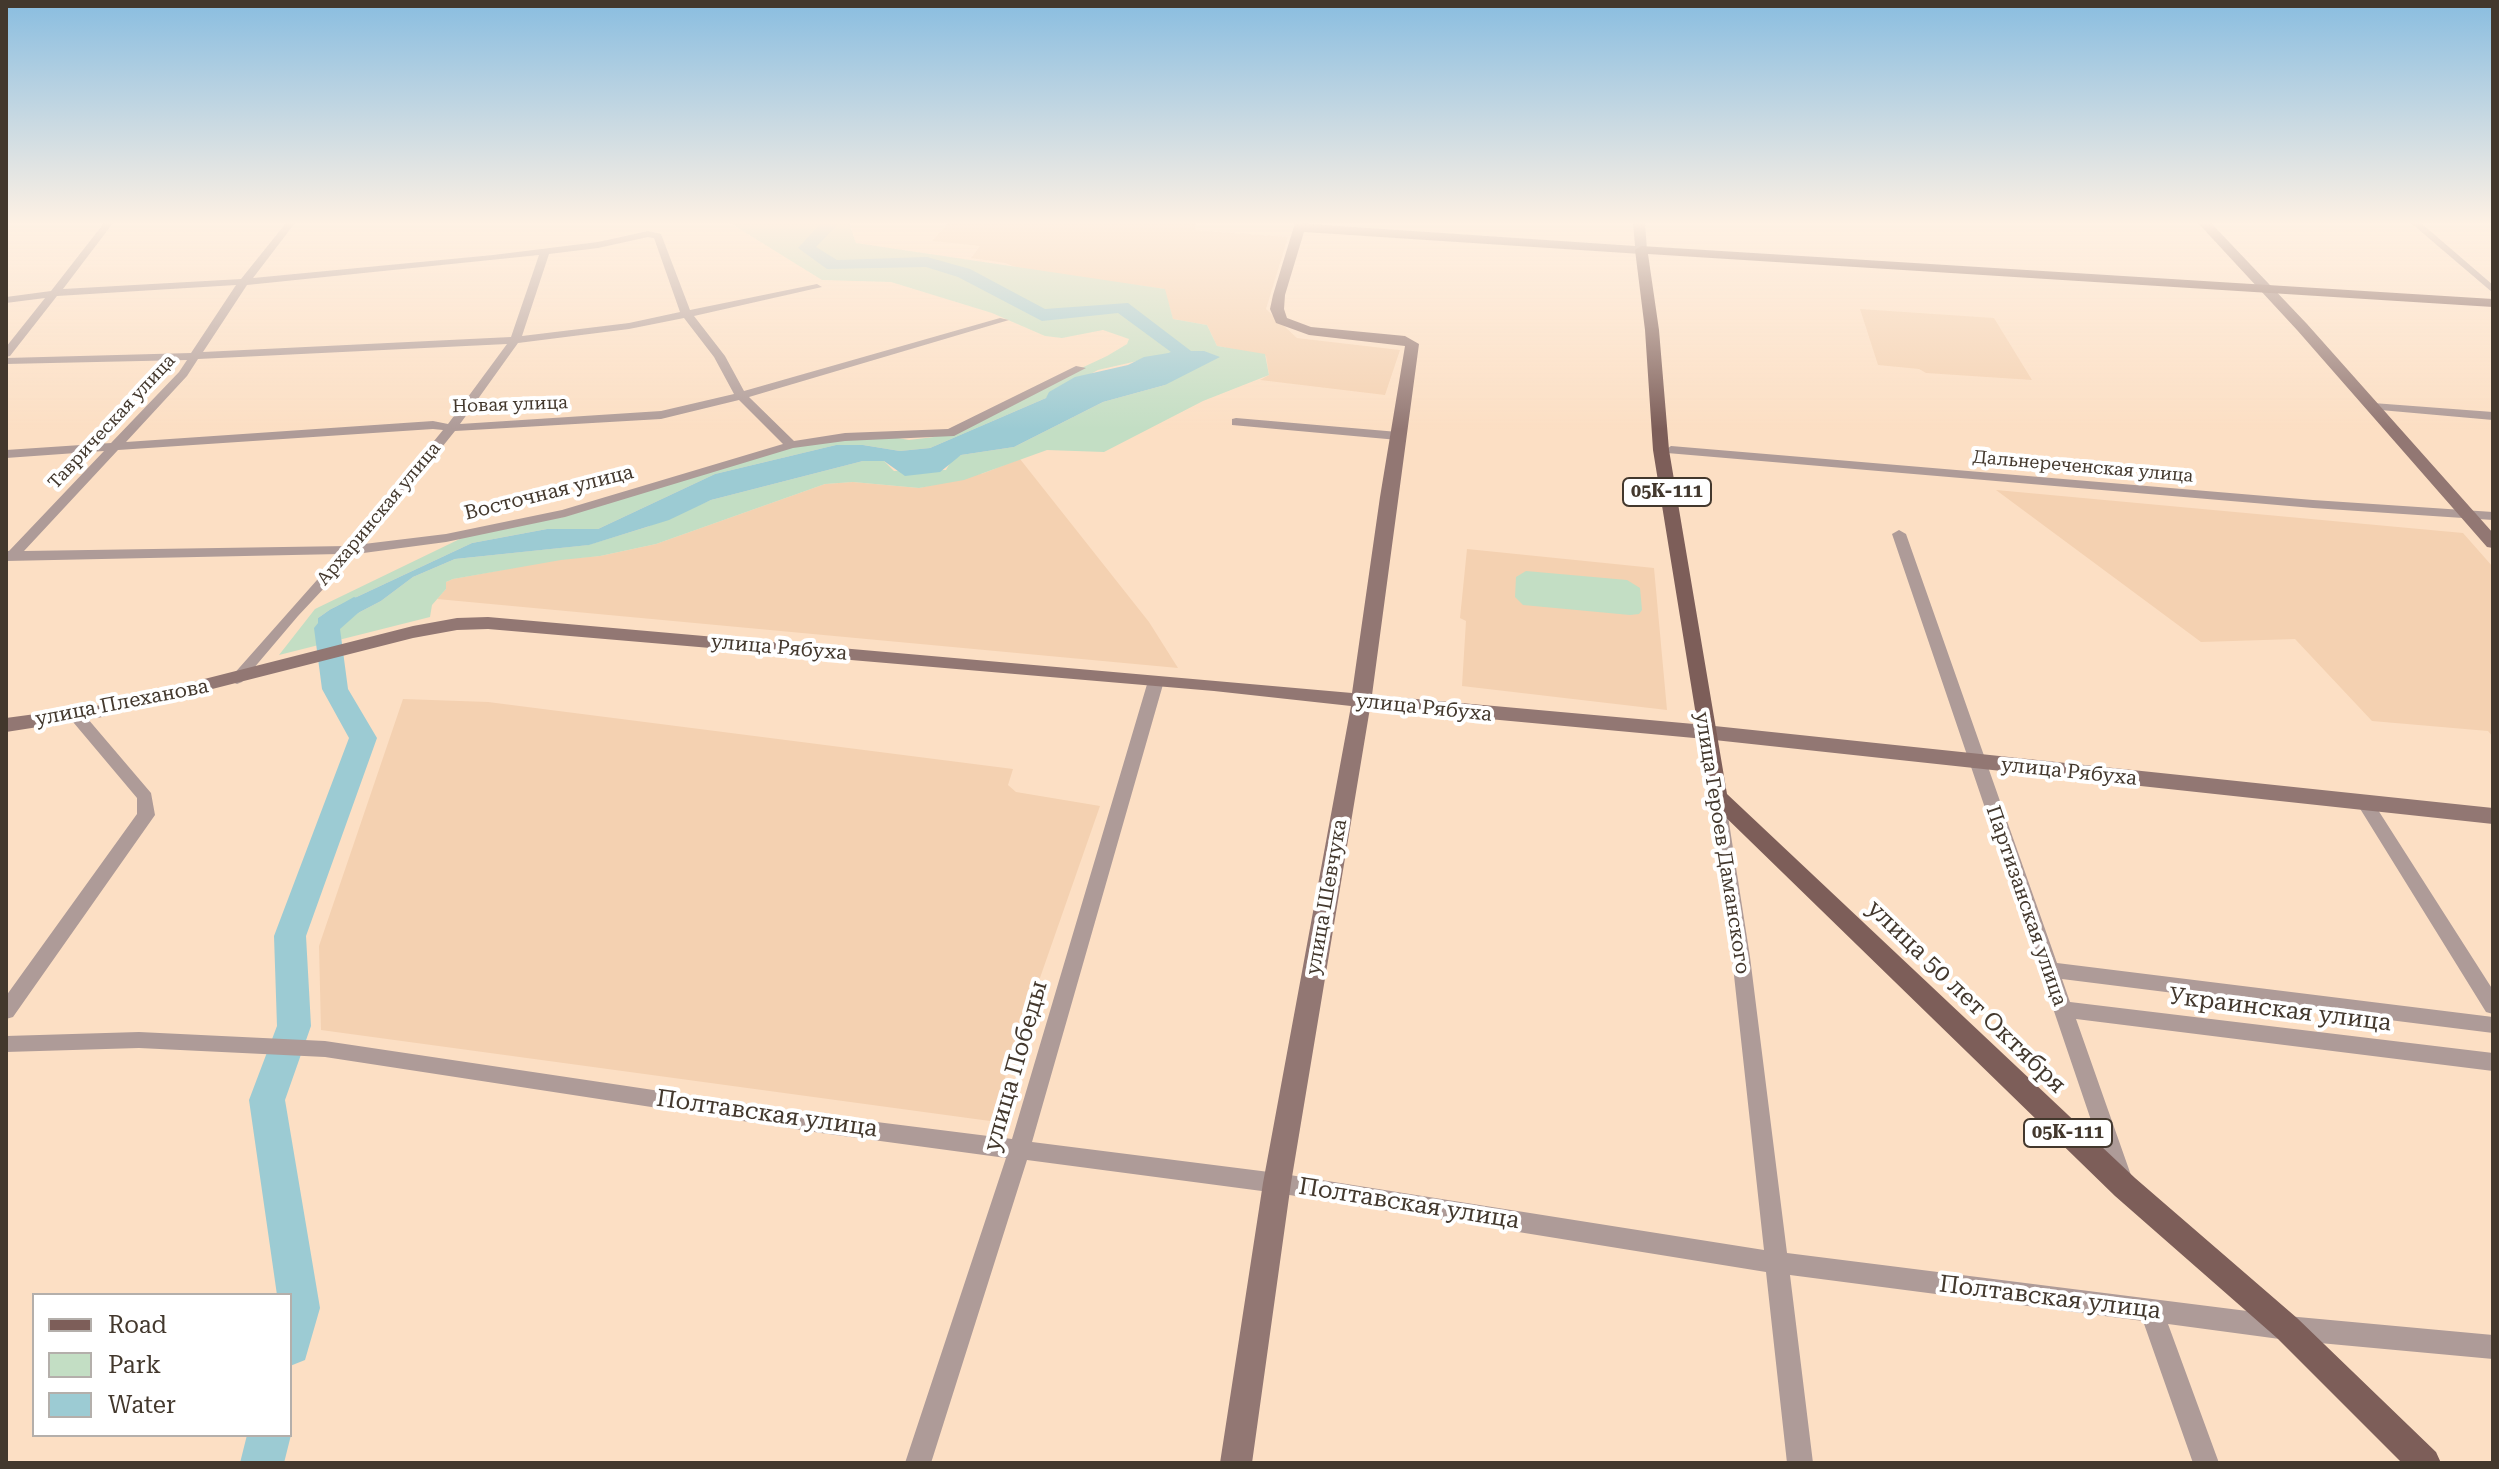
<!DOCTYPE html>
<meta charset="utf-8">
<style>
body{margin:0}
#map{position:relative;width:2499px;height:1469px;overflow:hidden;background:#fcdfc4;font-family:"Roboto Serif",serif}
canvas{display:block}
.frame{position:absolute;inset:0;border:8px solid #43382d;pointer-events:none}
.legend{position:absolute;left:32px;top:1293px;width:260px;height:144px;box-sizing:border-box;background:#fff;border:2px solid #b4afab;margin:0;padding:10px 14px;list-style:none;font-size:24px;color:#43382d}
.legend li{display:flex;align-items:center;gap:16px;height:40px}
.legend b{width:40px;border:2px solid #b4afab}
</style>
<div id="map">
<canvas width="2499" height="1469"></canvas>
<div class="frame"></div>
<ul class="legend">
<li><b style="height:10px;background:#7d5e59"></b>Road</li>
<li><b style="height:22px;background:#c3dec4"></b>Park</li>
<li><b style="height:22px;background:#9ccbd3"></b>Water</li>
</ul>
</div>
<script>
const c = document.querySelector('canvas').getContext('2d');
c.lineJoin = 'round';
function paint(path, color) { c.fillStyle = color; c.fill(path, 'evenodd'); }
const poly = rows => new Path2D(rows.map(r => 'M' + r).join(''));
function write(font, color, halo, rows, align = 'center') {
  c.font = font + ' "Roboto Serif",serif'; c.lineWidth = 8; c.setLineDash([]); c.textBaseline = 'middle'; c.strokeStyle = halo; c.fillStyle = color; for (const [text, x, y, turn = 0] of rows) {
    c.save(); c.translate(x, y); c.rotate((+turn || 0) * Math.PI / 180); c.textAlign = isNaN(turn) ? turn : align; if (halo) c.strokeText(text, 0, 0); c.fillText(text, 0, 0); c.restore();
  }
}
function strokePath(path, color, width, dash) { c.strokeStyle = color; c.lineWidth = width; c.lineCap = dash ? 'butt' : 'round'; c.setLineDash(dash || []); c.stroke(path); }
paint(poly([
 [948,223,1196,223,1195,230,1288,237,1266,309,1297,338,1400,350,1385,395,1260,380,1269,375,1266,356,1217,346,1207,325,1173,319,1164,289,1023,270,1005,263,971,258,980,246,932,241],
 [1860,309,1994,318,2032,380,1926,373,1919,369,1878,365],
 [1020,459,1149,622,1178,668,437,599,446,589,446,582,453,579,561,559,600,556,656,544,825,484,853,482,919,488,984,473],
 [1996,490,2463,533,2493,567,2493,737,2488,731,2372,721,2295,639,2201,642],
 [1467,549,1654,568,1667,710,1462,686,1466,621,1460,618],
 [403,699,488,702,1013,769,1008,785,1016,792,1100,806,990,1121,321,1030,319,946]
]), '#f4d1b1');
paint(poly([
 [730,223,849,223,856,243,1165,289,1173,319,1207,325,1217,346,1265,354,1269,375,1203,401,1104,452,1047,450,964,480,919,488,853,482,825,484,656,544,600,556,561,560,453,579,446,582,446,589,432,605,430,617,279,655,315,609,468,535,563,517,797,445,886,436,909,440,934,437,1107,356,1127,344,1129,339,1103,330,1062,338,1045,336,992,313,891,282,822,280],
 [1181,351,1165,385,1103,402,1014,447,961,455,951,461,946,470,894,471,884,461,863,461,711,500,647,527,588,545,455,559,413,577,381,601,335,625,327,628,318,618,331,609,472,543,547,529,598,529,715,474,836,445,863,445,900,451,930,448,1046,398,1098,370],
 [1526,571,1627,580,1640,588,1642,610,1639,614,1630,615,1523,605,1515,597,1516,577]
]), '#c3dec4');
paint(poly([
 [1181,351,1204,351,1220,357,1165,385,1103,402,1014,447,961,455,940,472,905,476,884,461,863,461,711,500,669,520,589,545,455,559,413,577,381,601,335,625,327,628,318,623,318,618,331,609,472,543,547,529,598,529,715,474,836,445,863,445,900,451,930,448,1046,398,1049,392,1075,377,1128,365,1144,357]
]), '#9ccbd3');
paint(poly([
 [821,223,839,223,816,247,837,260,927,257,970,269,1045,309,1128,303,1191,351,1185,361,1151,373,1141,367,1144,363,1171,352,1118,313,1042,321,958,277,926,267,827,269,798,248,821,223],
 [354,597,363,600,367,605,340,629,348,689,377,738,306,936,311,1026,285,1100,320,1308,305,1360,290,1366,290,1295,277,1295,249,1100,277,1026,274,936,349,738,322,689,314,628,327,612,354,597],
 [290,1433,291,1435,284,1463,240,1463,247,1435,290,1433]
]), '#9ccbd3');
paint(poly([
 [104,223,113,223,63,289,241,279,286,223,295,223,253,278,493,255,598,242,648,231,661,234,690,310,817,284,822,287,694,316,725,356,744,391,1000,318,1009,320,749,397,794,441,845,433,948,429,1076,366,1086,368,954,436,845,441,793,448,565,517,446,542,356,554,298,616,242,682,237,684,232,682,229,679,232,676,340,554,6,561,6,551,9,551,104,451,6,458,6,450,111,443,179,372,187,360,6,364,6,358,191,353,236,285,57,296,10,356,6,357,6,347,45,298,6,303,6,297,51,291,104,223],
 [648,237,654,238,680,312,629,323,522,336,549,254,598,248,648,237],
 [539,255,511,337,203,352,247,285,539,255],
 [684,318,714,357,734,394,661,411,460,424,518,343,629,329,684,318],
 [507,344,448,424,433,421,126,442,187,376,198,359,507,344],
 [739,400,783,444,562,510,446,534,364,544,455,431,661,419,739,400],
 [433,429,443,430,348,546,24,551,118,450,433,429],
 [2411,223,2421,223,2493,285,2493,293,2411,223],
 [2373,403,2493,412,2493,420,2369,409,2369,405,2373,403],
 [1236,418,1398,432,1404,436,1398,440,1232,425,1232,419,1236,418],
 [1671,446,2313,500,2493,512,2493,520,2313,508,1667,453,1665,450,1671,446],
 [1899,530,1906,534,2057,963,2493,1017,2493,1033,2062,979,2070,1002,2493,1053,2493,1071,2076,1019,2132,1178,2129,1185,2121,1188,2113,1185,1892,534,1899,530],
 [1156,676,1164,681,1032,1142,1277,1173,1764,1250,1732,957,1709,797,1711,793,1717,791,1723,793,1725,797,1750,957,1787,1253,2287,1316,2493,1335,2493,1359,2287,1340,2168,1324,2219,1463,2193,1463,2143,1321,1790,1275,1813,1463,1787,1463,1766,1272,1277,1193,1027,1160,931,1463,905,1463,1006,1158,821,1133,325,1057,139,1048,6,1052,6,1036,139,1032,325,1041,821,1115,1012,1139,1148,681,1156,676],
 [76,711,82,712,151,793,155,815,13,1017,6,1019,6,996,137,814,137,798,68,716,76,711],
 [2365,797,2371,799,2493,990,2493,1014,2486,1012,2359,807,2357,803,2359,799,2365,797]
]), '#ae9b98');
paint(poly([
 [1295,223,1635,246,1633,223,1645,223,1647,250,1641,254,1304,232,1285,295,1284,309,1287,318,1311,327,1405,336,1419,344,1372,695,1705,725,2493,808,2493,824,1705,739,1370,708,1291,1183,1252,1463,1220,1463,1263,1183,1351,706,1214,691,488,629,457,630,413,638,102,717,6,732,6,718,102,705,413,626,457,618,488,617,1352,693,1380,497,1405,346,1309,335,1276,323,1270,309,1273,295,1295,223],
 [2198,223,2211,223,2307,324,2493,533,2493,548,2487,547,2297,330,2198,223]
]), '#927773');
paint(poly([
 [1641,246,2493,299,2493,307,1648,254,1659,330,1669,450,1727,794,2135,1178,2297,1318,2436,1452,2441,1463,2402,1463,2277,1338,2115,1196,1710,802,1653,450,1645,330,1635,250,1641,246]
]), '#7d5e59');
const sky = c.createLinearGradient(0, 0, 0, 429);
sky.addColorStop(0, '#89bde0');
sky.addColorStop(0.52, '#fef1e4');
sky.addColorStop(1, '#fef1e400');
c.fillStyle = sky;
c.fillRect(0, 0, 2499, 429);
write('18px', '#43382d', '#fff', [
 ["Новая улица",510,405,-2],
 ["Таврическая улица",112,422,-47],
 ["Дальнереченская улица",2083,467,5],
 ["Архаринская улица",379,514,-50]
]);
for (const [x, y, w] of [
 [1667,492,88],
 [2068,1133,88]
]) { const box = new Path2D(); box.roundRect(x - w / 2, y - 14, w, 28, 6); c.fillStyle = '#fff'; c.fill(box); strokePath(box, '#43382d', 2); }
write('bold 18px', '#43382d', null, [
 ["05К-111",1667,492],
 ["05К-111",2068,1133]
]);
write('20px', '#43382d', '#fff', [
 ["Восточная улица",549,493,-14],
 ["улица Рябуха",779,648,5],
 ["улица Плеханова",122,703,-11],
 ["улица Рябуха",1424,708,6],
 ["улица Рябуха",2069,772,6],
 ["улица Героев Даманского",1722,843,81],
 ["улица Шевчука",1327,897,-80],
 ["Партизанская улица",2026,906,71]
]);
write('24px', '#43382d', '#fff', [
 ["улица 50 лет Октября",1966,997,44],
 ["Украинская улица",2280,1010,7],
 ["улица Победы",1016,1066,-74],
 ["Полтавская улица",767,1114,8],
 ["Полтавская улица",1409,1204,9],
 ["Полтавская улица",2050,1298,7]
]);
</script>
